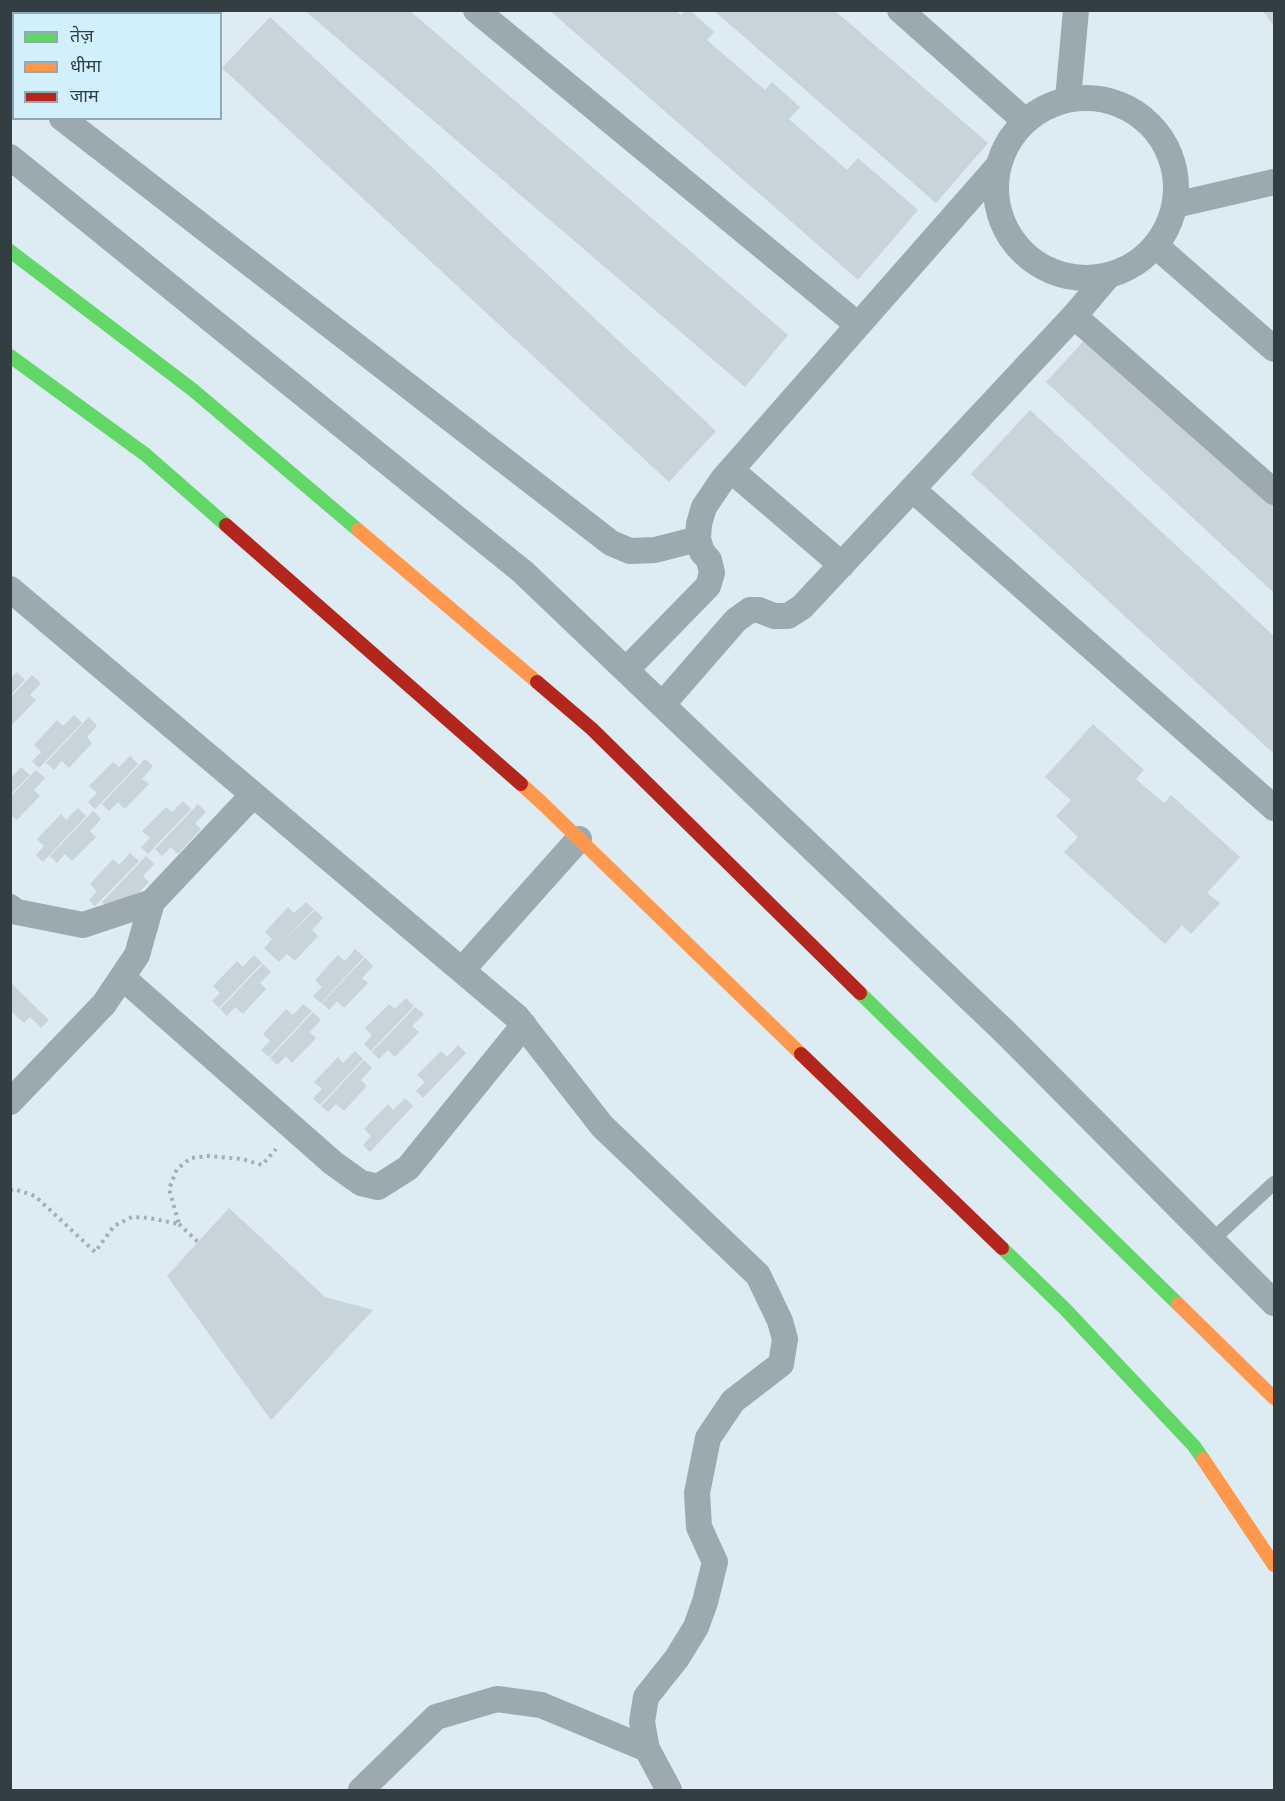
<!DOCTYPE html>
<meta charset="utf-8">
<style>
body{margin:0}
#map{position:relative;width:1285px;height:1801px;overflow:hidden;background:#dcecf2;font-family:"Libre Baskerville","Noto Sans Devanagari",serif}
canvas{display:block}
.frame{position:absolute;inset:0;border:12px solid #323e42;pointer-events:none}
.legend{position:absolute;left:12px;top:12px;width:210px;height:108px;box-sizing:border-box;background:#d2f0fc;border:2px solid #92a9b2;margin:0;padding:8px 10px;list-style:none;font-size:18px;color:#323e42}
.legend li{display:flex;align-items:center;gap:12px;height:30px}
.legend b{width:30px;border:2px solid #92a9b2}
</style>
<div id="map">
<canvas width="1285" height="1801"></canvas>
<div class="frame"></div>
<ul class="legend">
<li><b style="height:8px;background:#63d668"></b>तेज़</li>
<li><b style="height:8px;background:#ff974d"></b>धीमा</li>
<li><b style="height:8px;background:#b3261e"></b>जाम</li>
</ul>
</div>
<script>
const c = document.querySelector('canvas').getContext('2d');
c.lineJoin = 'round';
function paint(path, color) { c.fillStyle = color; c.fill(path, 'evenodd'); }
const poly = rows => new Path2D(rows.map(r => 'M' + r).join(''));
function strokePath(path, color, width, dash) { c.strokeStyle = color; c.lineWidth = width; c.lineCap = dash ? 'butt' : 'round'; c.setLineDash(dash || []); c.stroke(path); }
paint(poly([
 [52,10,179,10,177,14,56,14],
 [304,10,409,10,788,335,745,387],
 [549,10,675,10,681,15,686,10,690,10,714,32,707,40,765,90,772,82,800,107,789,119,847,170,858,158,918,210,858,280],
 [713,10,834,10,988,143,936,203],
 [1262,10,1274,10,1274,26],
 [270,17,716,431,669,482,222,68],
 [1091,333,1274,503,1274,593,1046,382],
 [1030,410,1274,636,1274,754,971,474],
 [17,672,25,680,10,696,10,679],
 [32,675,41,683,30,695,36,700,12,725,10,723,10,698],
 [74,715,82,723,39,768,32,761,41,752,34,745,57,720,63,726],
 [89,717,97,726,87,737,92,743,69,768,62,761,54,770,46,763],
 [1093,724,1144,770,1136,779,1164,803,1171,795,1240,857,1207,893,1220,903,1191,934,1182,925,1165,944,1064,852,1078,837,1056,816,1071,800,1045,777],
 [130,756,138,764,95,809,88,802,97,793,89,786,113,762,119,767],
 [145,759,153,766,142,779,149,784,125,809,118,802,109,811,102,804],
 [21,767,30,775,10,795,10,779],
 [36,770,45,778,34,790,40,796,17,820,10,815,10,797],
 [183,801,191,809,148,854,141,847,150,838,142,831,166,807,172,812],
 [198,804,206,812,195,823,201,829,178,854,171,847,162,856,155,849],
 [78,808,86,816,43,862,36,855,44,846,37,839,61,814,66,820],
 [93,811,101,819,90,831,96,837,72,861,65,854,57,863,50,856],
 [130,853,139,861,95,906,89,900,97,891,90,884,113,859,119,865],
 [146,856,154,864,143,876,149,882,125,907,118,900,110,909,102,902],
 [306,902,314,909,283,942,315,910,323,918,312,930,318,936,295,961,287,954,279,962,264,948,272,939,265,932,288,907,294,913],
 [355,949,364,957,321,1003,313,996,322,987,315,980,338,955,345,961],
 [254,955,262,963,219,1008,212,1001,220,993,213,986,237,961,243,967],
 [365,958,373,966,362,978,368,983,344,1008,337,1001,329,1010,322,1003],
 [263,964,271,972,260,983,266,989,243,1014,235,1007,227,1016,220,1009],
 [10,982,49,1020,41,1028,30,1017,24,1023,10,1010],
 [406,998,414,1006,371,1051,364,1044,372,1035,365,1028,389,1004,395,1009],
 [303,1004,312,1011,269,1057,261,1050,270,1041,263,1034,286,1009,293,1015],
 [415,1007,424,1014,412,1026,419,1032,395,1057,388,1050,379,1059,372,1052],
 [313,1012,321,1020,310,1032,316,1038,292,1063,286,1056,277,1065,270,1058],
 [458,1045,466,1053,423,1098,416,1091,425,1082,417,1075,441,1051,447,1057],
 [355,1051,363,1059,320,1105,313,1098,322,1089,314,1082,338,1057,343,1063],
 [364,1060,372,1068,361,1080,367,1086,344,1111,336,1104,328,1112,321,1106],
 [405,1098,413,1106,370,1152,363,1145,371,1136,364,1129,388,1104,393,1110],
 [229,1208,325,1297,373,1310,271,1420,167,1276]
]), '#c7d4d9');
strokePath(poly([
 [10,1190,14,1189,35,1196,95,1252,114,1226,132,1217,149,1218,179,1224,169,1189,177,1169,191,1158,208,1156,242,1159,262,1165,276,1149],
 [179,1224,198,1242]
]), '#a2afb3', 4, [3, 4.5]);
strokePath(poly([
 [1212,1240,1274,1183]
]), '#9baaaf', 14);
strokePath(poly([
 [476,10,858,325],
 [900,10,1025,121],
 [10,80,14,82],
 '996 188a90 90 0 1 1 180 0a90 90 0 1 1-180 0Z',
 [1068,99,1076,10],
 [62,118,611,543,630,551,655,550,698,539],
 [10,157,523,572,1006,1033,1274,1303],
 [1175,205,1274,182],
 [1156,246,1274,349],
 [1074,316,1274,492],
 [731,470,842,565],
 [912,489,1274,808],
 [10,589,517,1017,602,1126,758,1275,780,1321,785,1339,781,1364,733,1401,708,1438,697,1493,699,1527,715,1562,705,1602,696,1627,677,1658,646,1697,642,1722,647,1749,669,1790],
 [626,670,708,586,712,573,709,560,702,552,698,539,699,524,704,507,723,479,999,165],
 [662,705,736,620,750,610,759,610,774,616,788,616,802,607,1074,316,1108,276],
 [10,907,17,912,83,925,152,902,253,795],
 [462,970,579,839],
 [122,977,333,1163,361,1183,378,1187,408,1168,524,1025],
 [10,1102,104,1004,137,955,152,902],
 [361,1790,436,1717,497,1699,541,1705,647,1749]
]), '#9baaaf', 26);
strokePath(poly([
 [10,251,193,390,358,530],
 [10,356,146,455,226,525],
 [860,993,1178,1304],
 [1002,1248,1065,1309,1194,1446,1203,1459]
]), '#63d668', 14);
strokePath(poly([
 [358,530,537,682],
 [521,784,542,803,801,1054],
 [1178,1304,1274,1398],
 [1203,1459,1274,1565]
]), '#ff974d', 14);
strokePath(poly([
 [226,525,521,784],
 [537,682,592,729,860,993],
 [801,1054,1002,1248]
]), '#b3261e', 14);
</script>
